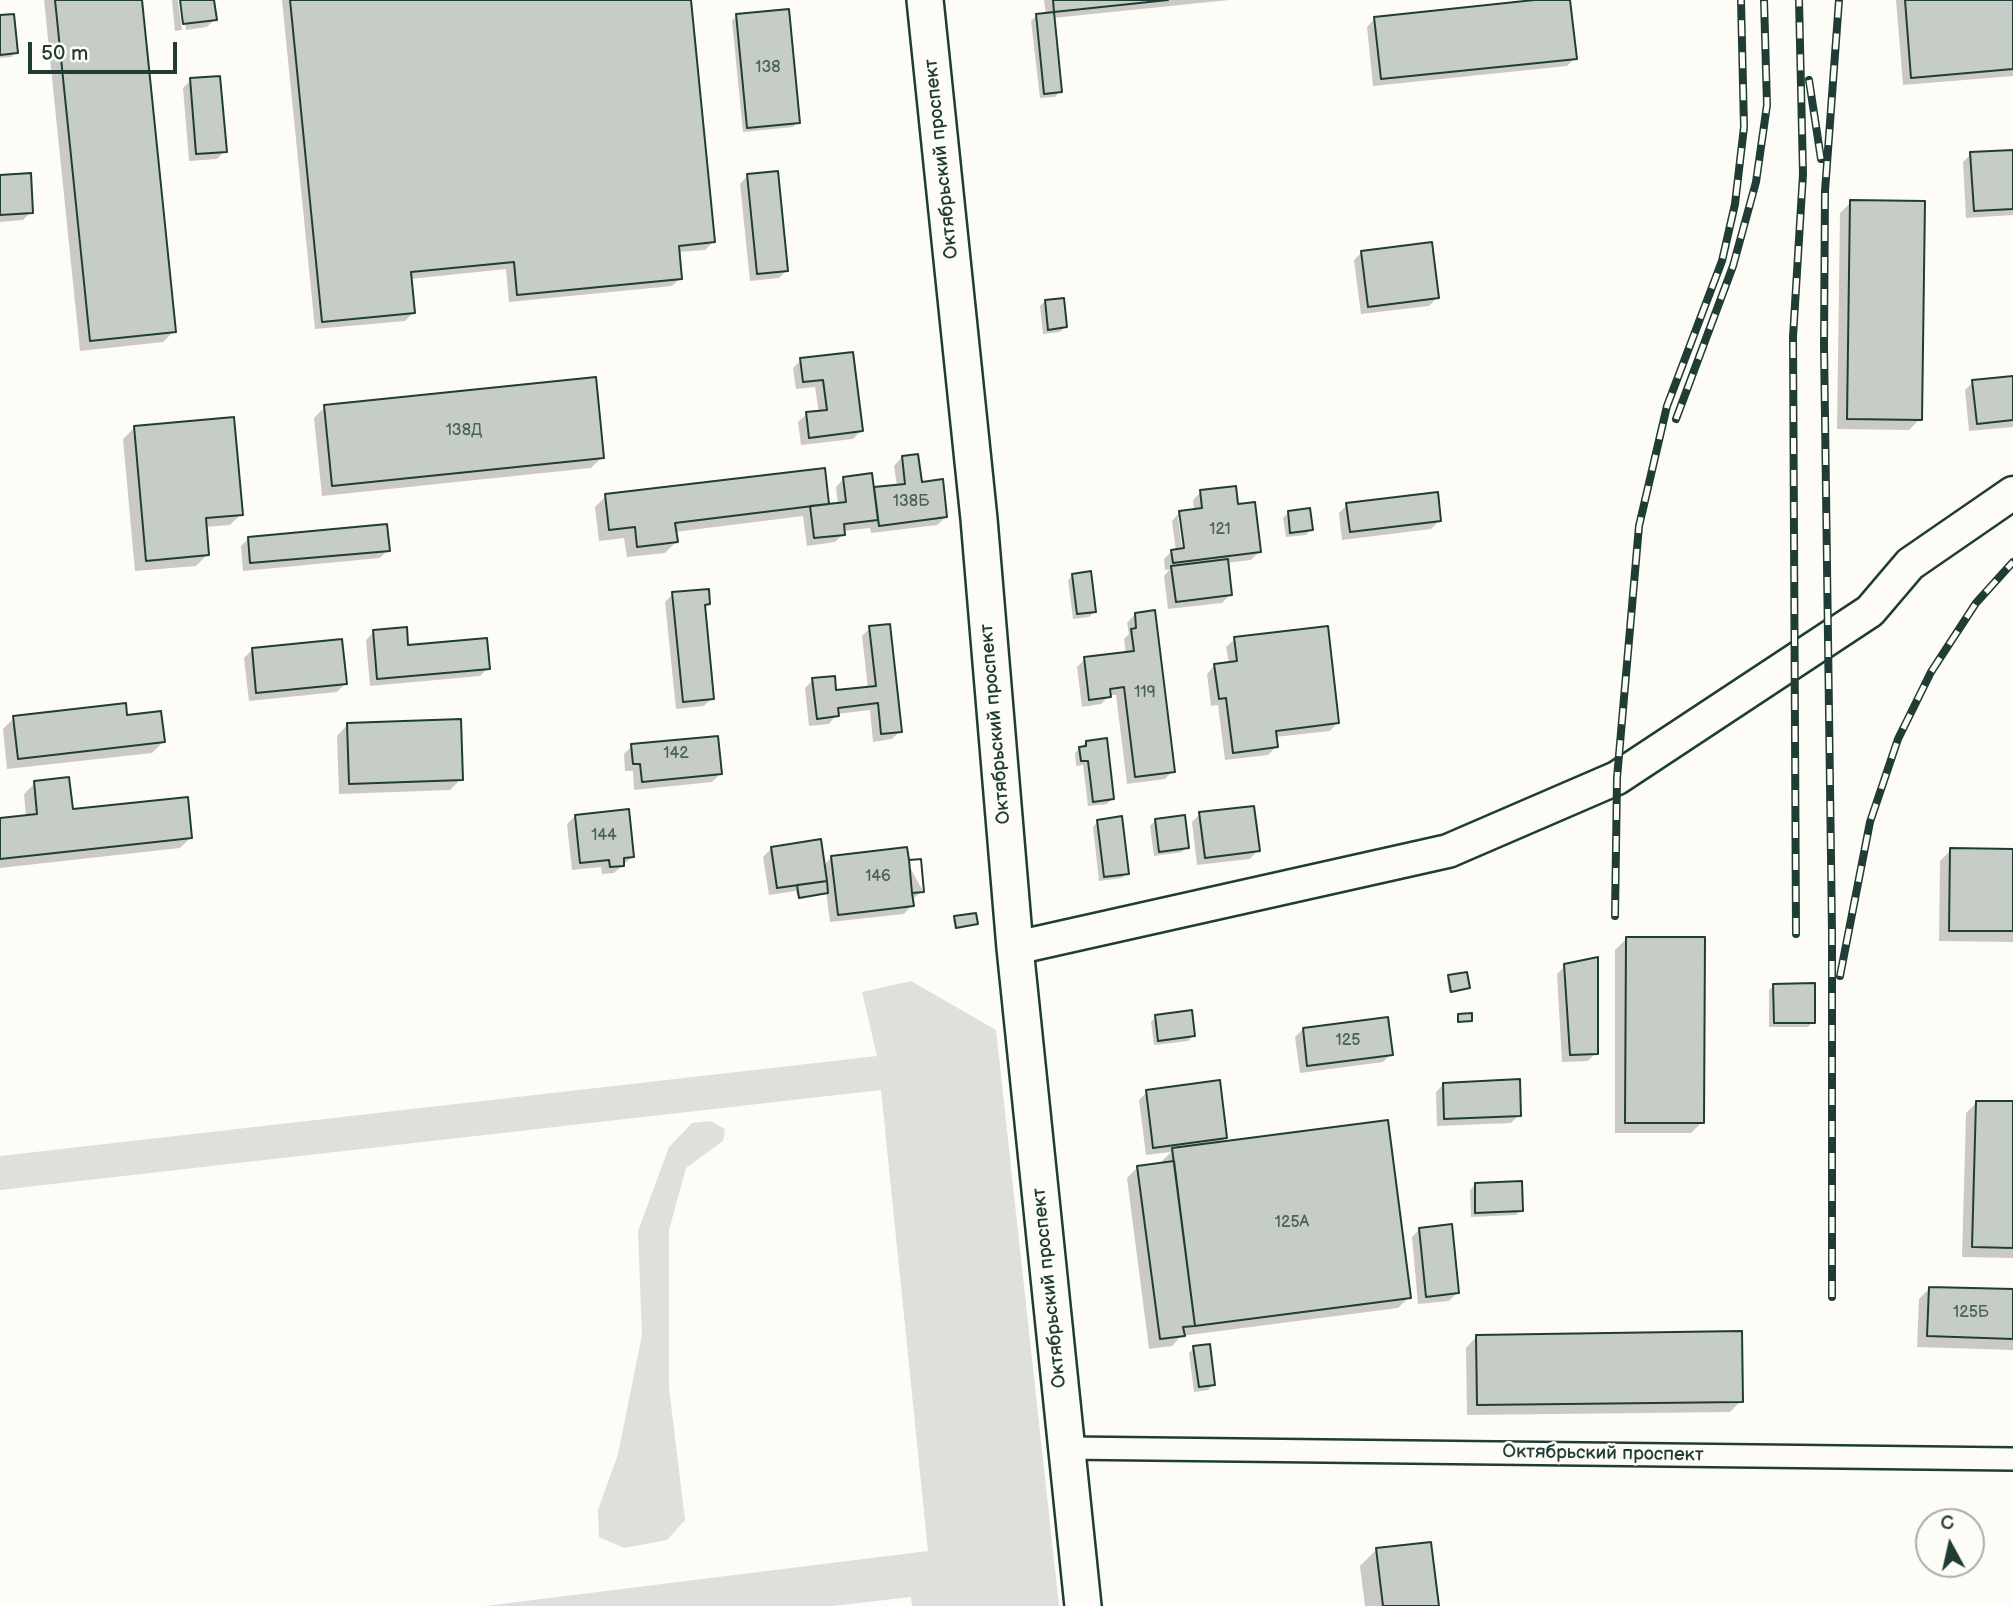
<!DOCTYPE html>
<meta charset="utf-8">
<style>
body{margin:0}
#map{position:relative;width:2013px;height:1606px;overflow:hidden;background:#fdfcf7;font-family:"Balsamiq Sans",sans-serif}
canvas{display:block}
.north{position:absolute;left:1915px;top:1508px;width:70px;height:70px;box-sizing:border-box;background:#fdfcf7;border:2px solid #a4b0a9;border-radius:50%;rotate:352deg;font-size:19px;font-weight:700;line-height:28px;text-align:center;color:#1f3d34}
.north::after{content:'';display:block;margin:auto;width:24px;height:32px;background:#1f3d34;clip-path:polygon(50% 0,100% 100%,50% 72%,0 100%)}
.scale{position:absolute;left:28px;top:42px;width:149px;height:32px;box-sizing:border-box;border:4px solid #1f3d34;border-top:0;padding-left:9px;font-size:21px;line-height:24px;white-space:nowrap;color:#1f3d34;-webkit-text-stroke:5px #fdfcf7;paint-order:stroke}
</style>
<div id="map">
<canvas width="2013" height="1606"></canvas>
<div class="north">С</div>
<div class="scale">50 m</div>
</div>
<script>
const c = document.querySelector('canvas').getContext('2d');
c.lineJoin = 'round';
function paint(path, color) { c.fillStyle = color; c.fill(path, 'evenodd'); }
const poly = rows => new Path2D(rows.map(r => 'M' + r).join(''));
function strokePath(path, color, width, dash) { c.strokeStyle = color; c.lineWidth = width; c.lineCap = dash ? 'butt' : 'round'; c.setLineDash(dash || []); c.stroke(path); }
function write(font, color, halo, rows, align = 'center') {
  c.font = font + ' "Balsamiq Sans",sans-serif'; c.lineWidth = 5; c.setLineDash([]); c.textBaseline = 'middle'; c.strokeStyle = halo; c.fillStyle = color; for (const [text, x, y, turn = 0] of rows) {
    c.save(); c.translate(x, y); c.rotate((+turn || 0) * Math.PI / 180); c.textAlign = isNaN(turn) ? turn : align; if (halo) c.strokeText(text, 0, 0); c.fillText(text, 0, 0); c.restore();
  }
}
paint(poly([
 [911,981,996,1030,1059,1606,912,1606,911,1597,832,1606,485,1606,928,1551,881,1090,0,1190,0,1156,877,1056,862,992],
 [710,1121,725,1129,723,1141,686,1168,669,1230,669,1388,685,1520,667,1540,624,1548,599,1537,598,1510,618,1454,642,1335,638,1231,669,1147,692,1123]
]), '#dde0db');
paint(poly([
 [44,0,140,0,174,331,163,342,80,351],
 [172,0,178,0,182,30,175,31],
 [182,0,212,0,215,19,207,27,186,30],
 [282,0,689,0,713,242,705,250,678,252,681,278,672,286,509,302,506,269,410,279,414,312,405,321,315,329],
 [1044,0,1229,0,1053,18,1060,91,1055,97,1040,98,1031,21,1036,16,1046,15],
 [1554,0,1569,0,1575,58,1567,66,1373,86,1367,27,1375,18],
 [1896,0,2013,0,2013,76,1903,85],
 [737,15,798,122,793,127,743,132,732,21],
 [0,17,16,52,11,57,0,58],
 [191,80,225,151,217,159,189,161,183,88],
 [2013,151,2013,215,1966,218,1963,162,1971,154],
 [748,175,787,270,779,278,750,281,740,184],
 [0,177,31,212,23,220,0,222],
 [1851,202,1920,419,1909,430,1837,429,1840,213],
 [1362,252,1437,298,1429,306,1361,314,1354,260],
 [1045,301,1066,326,1060,332,1043,334,1040,306],
 [852,354,861,431,853,439,801,445,798,422,807,414,819,413,815,387,796,389,793,368,801,360],
 [2013,378,2013,427,1969,431,1965,390,1973,382],
 [325,407,602,457,591,468,322,496,314,418],
 [134,428,241,514,230,525,205,527,207,555,196,566,135,571,123,439],
 [902,457,946,517,937,525,871,533,870,528,843,531,843,534,835,542,807,546,803,516,675,532,676,542,665,553,627,557,624,538,599,541,595,507,606,496,824,507,838,505,836,487,844,478,872,489,897,486,894,466],
 [1201,492,1236,506,1259,552,1251,560,1226,563,1230,595,1222,603,1168,609,1164,576,1170,569,1165,570,1164,559,1172,551,1176,551,1172,521,1180,512,1194,511,1193,500],
 [1178,517,1182,517,1187,557,1183,557],
 [1347,505,1439,521,1431,529,1342,540,1339,513],
 [1288,513,1311,529,1306,535,1286,537,1283,518],
 [249,538,388,550,380,558,243,571,241,546],
 [1073,575,1094,612,1089,617,1073,619,1068,580],
 [673,594,709,604,703,609,712,698,704,706,676,709,665,602],
 [1135,614,1173,771,1165,779,1127,784,1116,695,1110,695,1101,704,1082,707,1077,667,1085,659,1126,654,1124,639,1129,634,1127,623],
 [870,628,900,731,892,739,873,742,870,710,837,714,829,724,809,726,805,688,813,680,835,692,868,689,862,636],
 [374,632,407,646,488,668,480,676,370,686,366,640],
 [1235,639,1338,722,1330,731,1275,737,1277,746,1268,755,1225,760,1218,705,1211,706,1207,674,1215,665,1229,664,1226,647],
 [252,650,345,684,337,692,249,701,244,658],
 [125,717,163,742,152,753,7,769,3,729,14,718],
 [348,724,461,779,450,790,339,794,337,736],
 [1086,742,1112,799,1107,804,1088,806,1083,765,1076,766,1075,753],
 [632,746,720,774,712,782,634,790,633,771,625,771,624,754],
 [35,783,71,811,191,837,180,848,0,868,0,820,26,817,24,794],
 [1200,814,1258,850,1250,859,1197,865,1192,822],
 [575,816,632,857,614,873,602,874,601,867,572,870,567,824],
 [1098,821,1128,873,1122,878,1099,881,1093,827],
 [1155,821,1187,847,1182,852,1154,856,1150,826],
 [771,849,823,866,832,857,907,862,923,891,911,900,912,905,904,914,830,922,826,891,797,896,796,891,769,895,763,857],
 [1951,850,2013,850,2013,942,1939,941,1940,861],
 [955,918,976,924,955,929,953,920],
 [1626,939,1702,1122,1691,1133,1615,1133,1615,950],
 [1565,966,1596,1053,1588,1061,1562,1062,1557,974],
 [1449,977,1468,988,1449,993,1447,979],
 [1774,985,1813,1022,1808,1027,1769,1027,1769,990],
 [1156,1017,1193,1036,1188,1041,1154,1045,1151,1022],
 [1303,1029,1391,1054,1383,1062,1300,1073,1295,1037],
 [1444,1084,1519,1115,1511,1123,1437,1126,1436,1092],
 [1147,1092,1225,1138,1219,1144,1409,1297,1398,1308,1181,1336,1172,1346,1149,1349,1127,1178,1138,1167,1162,1164,1162,1161,1171,1152,1146,1155,1139,1100],
 [1977,1102,2013,1103,2013,1258,1962,1257,1966,1113],
 [1475,1185,1521,1210,1516,1215,1471,1217,1470,1190],
 [1420,1229,1457,1293,1449,1301,1418,1304,1412,1237],
 [1930,1288,2013,1291,2013,1350,1917,1347,1919,1299],
 [1477,1336,1741,1401,1730,1412,1467,1415,1466,1348],
 [1194,1348,1213,1385,1208,1390,1194,1392,1189,1353],
 [1377,1549,1437,1606,1365,1606,1360,1566]
]), '#0003');
const building = poly([
 [55,0,142,0,176,332,90,341,55,0],
 [180,0,214,0,217,20,183,24,180,0],
 [290,0,691,0,715,242,679,246,682,279,517,295,514,262,411,272,415,313,322,322,290,0],
 [1053,0,1168,0,1054,12,1053,0],
 [1534,0,1570,0,1577,59,1381,79,1374,17,1534,0],
 [1905,0,2013,0,2013,69,1911,78,1905,0],
 [789,9,800,123,747,128,736,14,789,9],
 [1054,12,1062,92,1044,94,1036,14,1054,12],
 [14,14,18,53,0,55,0,15,14,14],
 [220,76,227,152,196,154,190,78,220,76],
 [2013,150,2013,209,1974,211,1970,152,2013,150],
 [778,171,788,271,757,274,747,174,778,171],
 [31,173,33,213,0,215,0,175,31,173],
 [1850,200,1925,201,1922,420,1847,419,1850,200],
 [1432,242,1439,298,1368,307,1361,251,1432,242],
 [1064,298,1067,327,1048,330,1045,300,1064,298],
 [853,352,863,431,809,438,806,412,827,410,823,380,803,382,800,358,853,352],
 [2013,376,2013,420,1977,424,1972,380,2013,376],
 [596,377,604,458,332,486,324,405,596,377],
 [234,417,243,515,206,518,209,555,146,561,134,426,234,417],
 [918,454,922,482,943,479,947,517,879,526,874,487,905,484,902,456,918,454],
 [825,468,829,504,675,523,678,542,637,547,635,527,609,530,605,494,825,468],
 [872,473,878,520,844,524,845,535,814,538,810,506,846,502,843,477,872,473],
 [1236,486,1238,504,1255,502,1261,552,1173,563,1171,550,1184,548,1179,511,1202,508,1200,490,1236,486],
 [1438,492,1441,521,1350,532,1346,503,1438,492],
 [1310,508,1313,530,1290,533,1288,511,1310,508],
 [387,524,390,551,250,563,248,537,387,524],
 [1228,559,1232,595,1176,602,1171,566,1228,559],
 [1091,571,1096,612,1077,614,1072,574,1091,571],
 [709,589,710,604,705,605,714,699,683,702,672,592,709,589],
 [1155,610,1175,772,1135,777,1124,687,1110,689,1111,697,1089,700,1084,657,1134,651,1131,629,1136,628,1135,613,1155,610],
 [890,624,902,732,881,734,878,703,838,708,839,716,817,719,812,678,835,676,836,690,876,686,869,626,890,624],
 [1328,626,1339,723,1276,731,1278,747,1233,753,1226,698,1219,699,1214,664,1237,661,1234,637,1328,626],
 [407,627,408,645,487,638,490,669,377,679,373,630,407,627],
 [342,639,347,684,256,693,252,648,342,639],
 [126,703,127,715,161,711,165,742,18,759,13,716,126,703],
 [461,719,463,780,349,784,347,723,461,719],
 [718,736,722,774,642,782,640,764,633,764,631,744,718,736],
 [1107,738,1114,799,1093,802,1088,761,1081,761,1079,747,1086,746,1086,741,1107,738],
 [69,777,73,809,188,797,192,838,0,859,0,818,37,814,34,781,69,777],
 [1254,806,1260,851,1205,858,1199,812,1254,806],
 [629,809,634,857,624,858,624,866,610,867,609,860,580,863,575,815,629,809],
 [1185,815,1189,848,1159,852,1155,819,1185,815],
 [1122,816,1129,874,1104,877,1097,820,1122,816],
 [821,839,827,881,777,888,771,847,821,839],
 [907,847,909,860,921,859,924,892,912,893,914,906,838,915,831,856,907,847],
 [1950,848,2013,849,2013,931,1949,931,1950,848],
 [921,859,924,892,912,893,909,860,921,859],
 [827,881,828,893,799,898,797,885,827,881],
 [976,913,978,924,956,928,954,916,976,913],
 [1626,937,1705,937,1704,1123,1625,1123,1626,937],
 [1598,957,1598,1054,1570,1055,1564,964,1598,957],
 [1467,972,1470,988,1451,992,1448,975,1467,972],
 [1815,983,1815,1023,1774,1023,1773,984,1815,983],
 [1192,1010,1195,1036,1158,1041,1155,1015,1192,1010],
 [1472,1013,1472,1021,1458,1022,1458,1014,1472,1013],
 [1388,1017,1393,1055,1307,1066,1303,1028,1388,1017],
 [1520,1079,1521,1116,1444,1119,1443,1083,1520,1079],
 [1220,1080,1227,1138,1153,1148,1146,1090,1220,1080],
 [1976,1101,2013,1101,2013,1248,1972,1247,1976,1101],
 [1388,1120,1411,1298,1195,1326,1172,1148,1388,1120],
 [1174,1161,1195,1326,1183,1327,1185,1336,1160,1339,1137,1166,1174,1161],
 [1522,1181,1523,1211,1475,1213,1475,1183,1522,1181],
 [1452,1224,1459,1293,1426,1297,1419,1228,1452,1224],
 [1929,1287,2013,1289,2013,1339,1927,1336,1929,1287],
 [1742,1331,1743,1402,1477,1405,1476,1335,1742,1331],
 [1210,1344,1215,1385,1199,1387,1193,1346,1210,1344],
 [1431,1542,1439,1606,1383,1606,1376,1548,1431,1542]
]);
paint(building, '#c6cdc7');
strokePath(building, '#1f3d34', 2);
const street = poly([
 [1066,1448,2013,1459]
]);
const secondary = poly([
 [1015,948,1448,851,1617,778,1870,611,1910,564,2013,493]
]);
const primary = poly([
 [925,0,979,519,1015,948,1083,1606]
]);
strokePath(street, '#1f3d34', 26);
strokePath(secondary, '#1f3d34', 37);
strokePath(primary, '#1f3d34', 40);
strokePath(street, '#fdfcf7', 21);
strokePath(secondary, '#fdfcf7', 32);
strokePath(primary, '#fdfcf7', 35);
const rail = poly([
 [1809,80,1821,159],
 [1676,419,1733,266,1756,182,1767,105,1764,0],
 [1615,916,1617,778,1639,526,1667,406,1722,261,1735,204,1744,127,1741,0],
 [1796,934,1793,337,1803,174,1799,0],
 [1840,976,1870,822,1898,739,1931,672,1976,603,2013,562],
 [1832,1297,1832,932,1824,345,1825,191,1839,0]
]);
strokePath(rail, '#1f3d34', 8);
strokePath(rail, '#fdfcf7', 5, [16]);
write('16px', '#496159', null, [
 ["138",768,68],
 ["138Д",464,431],
 ["138Б",911,502],
 ["121",1220,530],
 ["119",1145,693],
 ["142",676,754],
 ["144",604,836],
 ["146",878,877],
 ["125",1348,1041],
 ["125А",1292,1223],
 ["125Б",1971,1313]
]);
write('19px', '#1f3d34', '#fdfcf7', [
 ["Октябрьский проспект",942,159,-96],
 ["Октябрьский проспект",996,724,-95],
 ["Октябрьский проспект",1050,1288,-96],
 ["Октябрьский проспект",1603,1454,1]
]);
</script>
